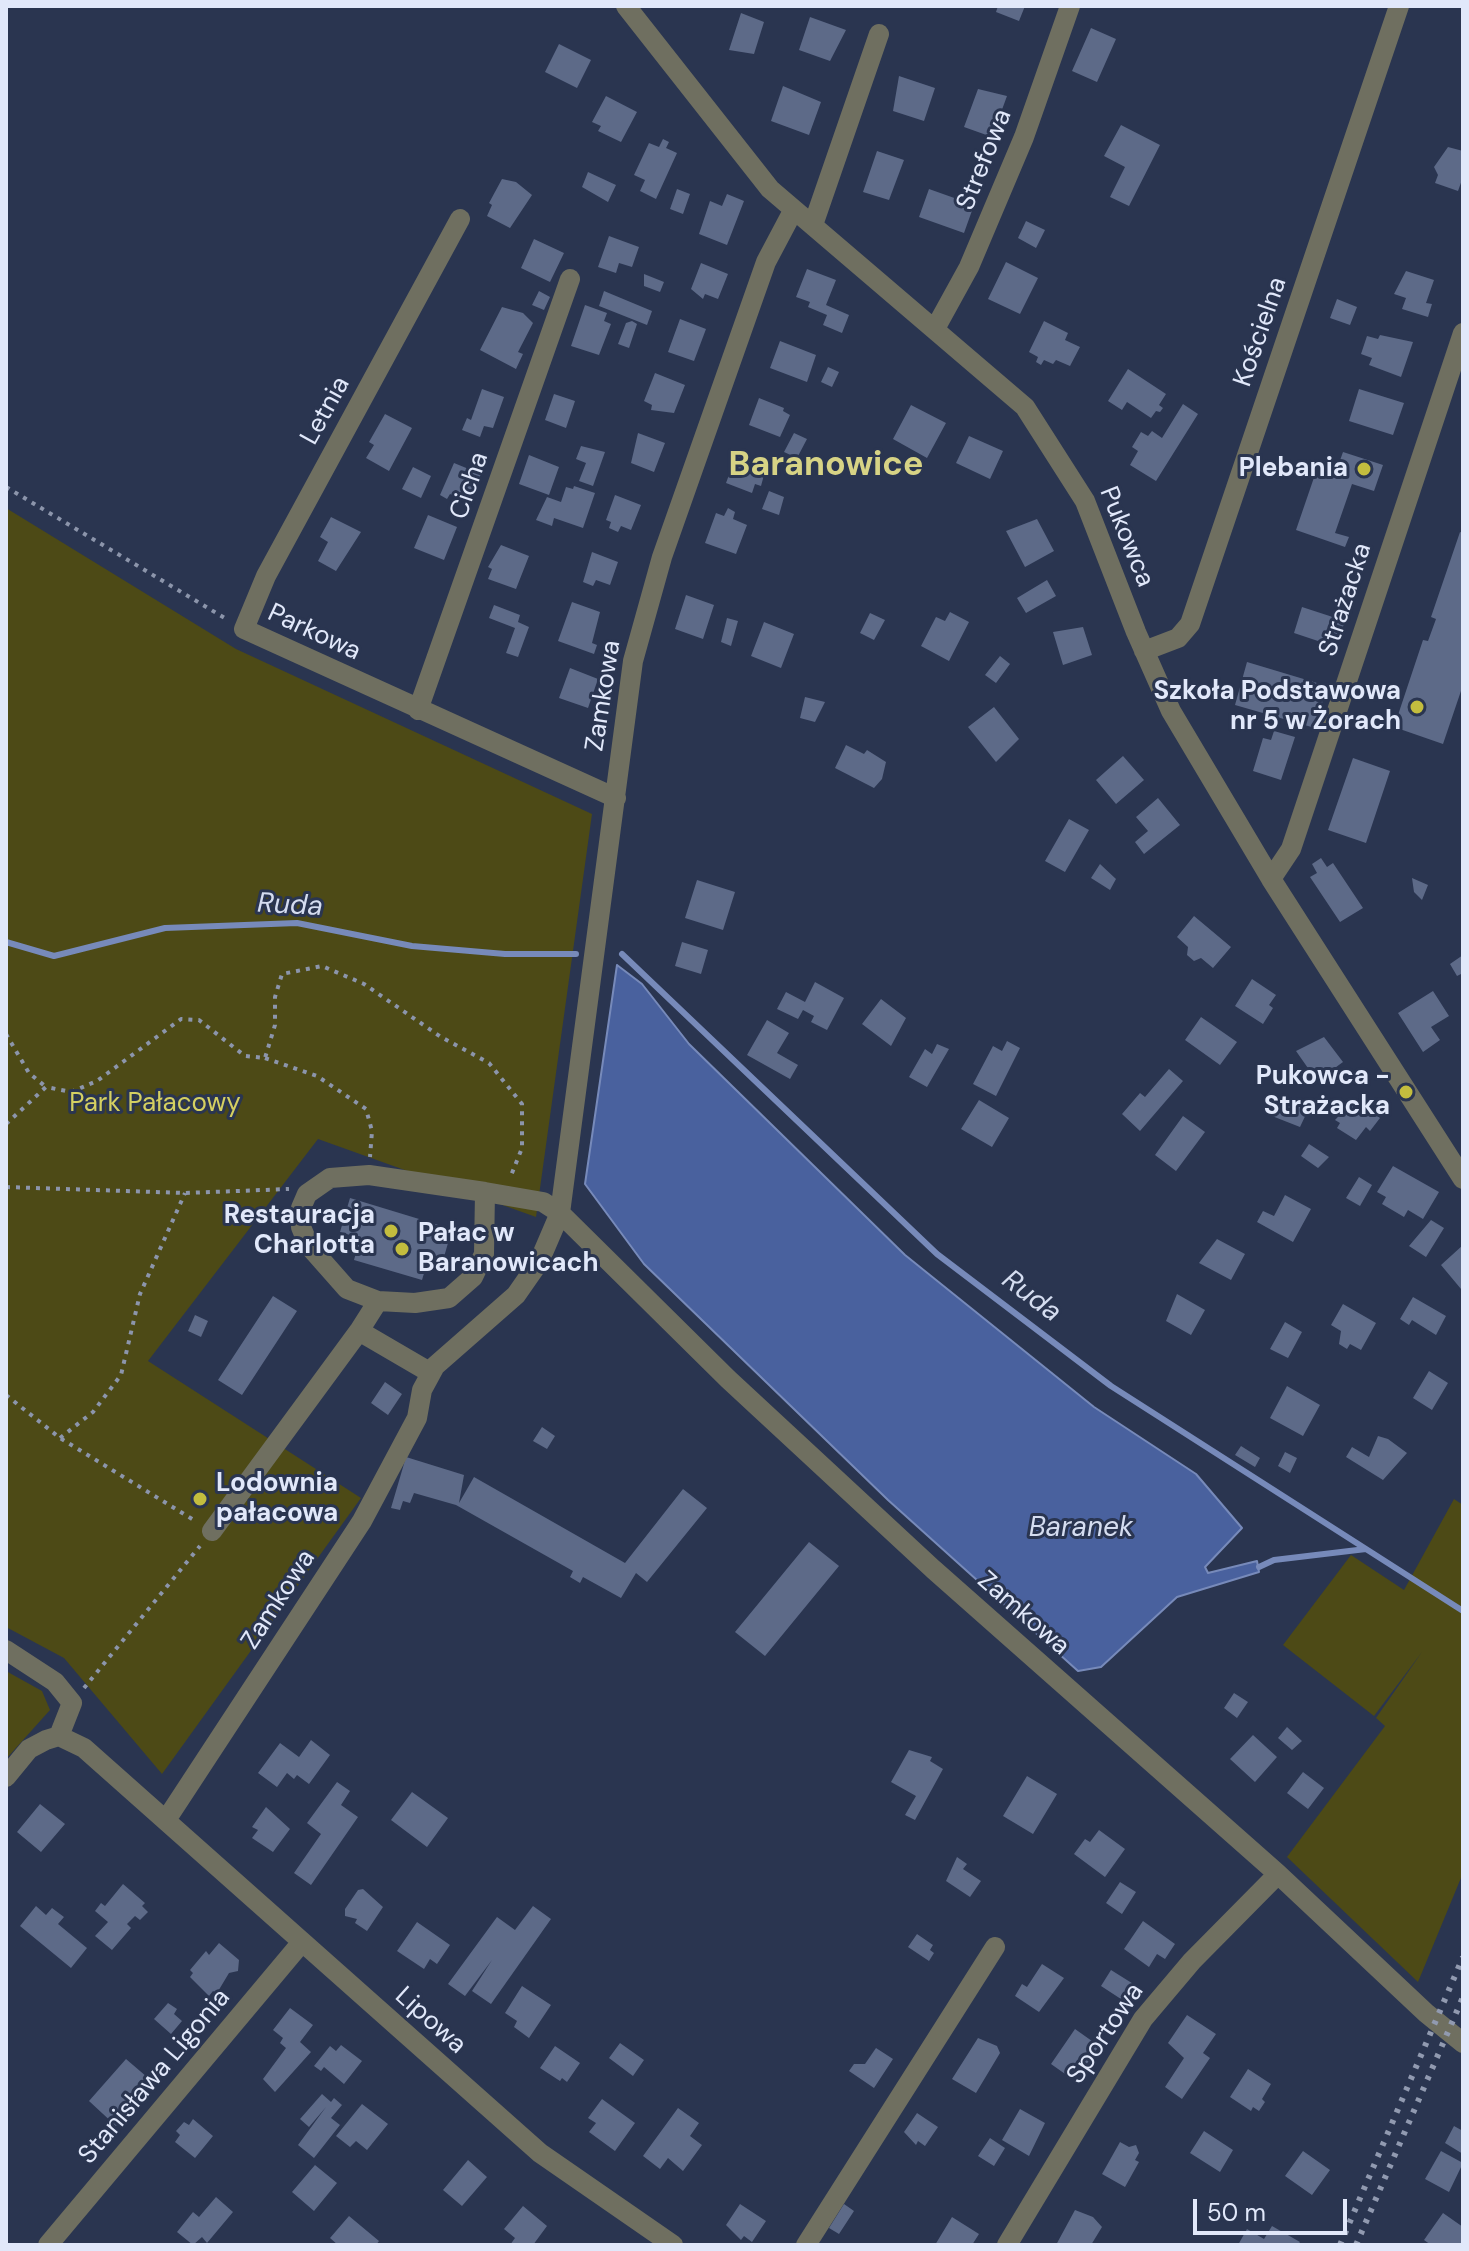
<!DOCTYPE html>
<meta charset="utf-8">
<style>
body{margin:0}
#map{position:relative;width:1469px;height:2251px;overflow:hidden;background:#2a3550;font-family:"DM Sans",sans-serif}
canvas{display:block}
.frame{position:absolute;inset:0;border:8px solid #e1e8fa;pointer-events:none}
.scale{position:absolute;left:1193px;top:2199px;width:154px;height:36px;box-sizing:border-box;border:4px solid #e1e8fa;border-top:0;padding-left:10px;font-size:24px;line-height:28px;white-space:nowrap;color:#e1e8fa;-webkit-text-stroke:6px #2a3550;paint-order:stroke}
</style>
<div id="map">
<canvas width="1469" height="2251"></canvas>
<div class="frame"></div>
<div class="scale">50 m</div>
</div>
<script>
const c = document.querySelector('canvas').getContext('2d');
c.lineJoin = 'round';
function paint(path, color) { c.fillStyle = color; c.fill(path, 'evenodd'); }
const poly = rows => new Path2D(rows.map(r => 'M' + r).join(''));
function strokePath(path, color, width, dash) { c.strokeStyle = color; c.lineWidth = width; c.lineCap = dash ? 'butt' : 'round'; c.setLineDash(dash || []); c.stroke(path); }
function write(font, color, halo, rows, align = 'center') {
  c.font = font + ' "DM Sans",sans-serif'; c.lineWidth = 6; c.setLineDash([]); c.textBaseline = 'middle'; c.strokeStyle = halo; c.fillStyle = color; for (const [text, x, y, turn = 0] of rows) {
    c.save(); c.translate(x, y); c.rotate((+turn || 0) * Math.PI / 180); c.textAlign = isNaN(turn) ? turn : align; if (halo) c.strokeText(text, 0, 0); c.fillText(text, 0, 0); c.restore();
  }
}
paint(poly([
 [6,508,236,649,592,814,536,1217,318,1139,148,1361,361,1498,162,1774,64,1658,6,1627],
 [1454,1499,1463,1505,1463,1873,1418,1982,1287,1857,1385,1726,1376,1718,1422,1652,1374,1716,1283,1645,1351,1555,1404,1590],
 [6,1671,42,1691,50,1710,6,1759]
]), '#4d4a16');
const water = poly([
 [617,965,642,984,689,1044,905,1255,1094,1407,1196,1474,1242,1528,1205,1567,1208,1573,1257,1561,1259,1572,1177,1597,1101,1667,1078,1671,888,1500,644,1264,585,1184,617,965]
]);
paint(water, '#49619e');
strokePath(water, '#778aba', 2);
strokePath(poly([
 [6,942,54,956,165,928,297,923,412,946,505,954,576,954],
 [622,954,937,1254,1111,1386,1463,1611],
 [1259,1567,1274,1560,1366,1549]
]), '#778aba', 6);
paint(poly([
 [998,6,1025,6,1019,21,996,12],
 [741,13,764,22,754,54,729,50],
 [810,17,846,30,830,61,799,50],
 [1091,28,1116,39,1097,82,1072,71],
 [559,44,591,60,577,88,545,72],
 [899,76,935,88,924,121,893,111],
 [783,86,821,102,809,135,771,121],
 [978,89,1007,96,992,137,964,127],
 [606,96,637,112,621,142,598,131,601,126,592,122],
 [1121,125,1160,145,1129,206,1110,197,1125,167,1104,156],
 [663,139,669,142,666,148,677,153,656,199,640,191,645,180,634,175,649,143,659,147],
 [1448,147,1463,151,1463,177,1458,191,1435,183,1438,175,1434,167],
 [877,151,904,160,889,200,863,192],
 [588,172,616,185,608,202,582,187],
 [502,179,516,182,532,195,510,228,487,216,492,205,489,203],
 [677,189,690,194,683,214,670,209],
 [929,189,974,205,964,233,919,217],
 [727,194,744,201,727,245,699,234,710,201,722,206],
 [1026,221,1045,230,1036,248,1018,238],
 [609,236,639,247,632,267,619,263,616,273,598,267],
 [534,239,564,253,550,282,521,268],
 [1006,262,1038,278,1020,314,988,299],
 [701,263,728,274,718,299,705,294,703,299,691,289],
 [807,269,836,280,826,305,849,315,842,333,823,325,827,315,808,307,810,302,796,297],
 [1406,271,1434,280,1426,303,1432,304,1428,317,1402,309,1406,298,1394,294],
 [644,274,664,282,660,292,644,286],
 [539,291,550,297,544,310,532,305],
 [604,291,652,311,647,325,599,306],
 [1337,299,1357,307,1350,325,1330,318],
 [585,305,607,313,604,321,611,324,599,355,571,346],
 [502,307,523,313,533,323,518,352,523,354,516,369,480,350],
 [680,319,706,329,694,361,668,352],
 [632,321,637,324,629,348,618,344,626,323],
 [1044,321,1068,333,1065,340,1080,347,1070,366,1056,360,1053,364,1044,360,1041,365,1036,362,1038,357,1029,352],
 [1380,335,1413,342,1401,377,1369,365,1372,358,1361,354,1367,336,1378,339],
 [780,341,816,355,807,382,770,368],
 [828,367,839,372,832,387,821,382],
 [1128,369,1166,394,1159,405,1163,408,1160,412,1156,411,1151,418,1127,402,1122,410,1108,401],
 [655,373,685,385,674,413,651,410,652,405,644,401],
 [482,389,504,397,493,428,484,426,480,437,462,430,467,418,471,420],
 [1359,389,1404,403,1393,435,1349,421],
 [554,394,575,401,566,428,545,420],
 [759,398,784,408,783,411,790,415,780,437,749,425],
 [1183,404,1198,414,1156,481,1130,465,1138,451,1132,447,1141,432,1148,436,1152,431,1162,438],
 [911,405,946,423,927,458,893,439],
 [385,414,412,428,389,471,366,458,374,445,369,442],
 [638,433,665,443,654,472,631,463],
 [794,433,807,439,797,458,784,452],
 [969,436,1003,451,990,479,956,463],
 [581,446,605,452,593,486,579,481,586,463,576,459],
 [1343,452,1383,465,1374,491,1352,484,1335,533,1349,537,1345,547,1296,530,1320,460,1338,466],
 [529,455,559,467,549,495,519,484],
 [736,456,761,466,759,473,764,475,761,486,755,484,752,493,726,483],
 [454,463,481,474,469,502,450,494,447,499,440,495],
 [413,467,431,476,421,498,402,489],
 [574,486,595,493,583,528,554,518,552,526,536,520,547,497,561,502,566,487,573,489],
 [769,491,784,497,779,515,762,509],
 [615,495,641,505,631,530,621,526,618,532,609,528,611,522,606,520],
 [728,508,735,512,733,519,747,525,736,554,705,543,716,513,724,516],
 [428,515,457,527,444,560,414,548],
 [331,517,361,532,336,571,318,561,328,542,320,537],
 [1037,519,1054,551,1025,567,1006,531],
 [1460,532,1463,533,1463,685,1443,744,1394,727,1423,640,1428,641,1436,619,1431,617],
 [501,545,529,556,516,589,488,579,492,569,488,567],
 [592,552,618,562,610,585,596,580,593,586,583,582],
 [1047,580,1056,596,1026,613,1017,598],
 [686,595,714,605,703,639,675,629],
 [572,602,600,612,592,643,597,645,594,654,558,641],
 [494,605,520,615,518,622,529,627,518,657,506,653,515,628,489,618],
 [1302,607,1345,621,1336,647,1294,633],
 [950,612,969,622,949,661,921,646,936,617,945,621],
 [870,613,885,620,874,640,860,633],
 [727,618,738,621,731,646,721,642],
 [764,622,794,634,781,668,751,656],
 [1083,627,1092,655,1063,665,1053,632],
 [1000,656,1010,664,996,683,985,675],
 [1247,662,1327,686,1315,728,1235,705],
 [570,668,598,679,588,708,559,698],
 [805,697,825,702,815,722,800,718],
 [994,707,1019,739,996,762,968,727],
 [1274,731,1295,737,1281,780,1253,771,1263,738,1271,740],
 [846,745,864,754,867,750,886,762,882,779,874,788,835,768],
 [1123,756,1144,780,1116,804,1096,780],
 [1353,758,1390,771,1366,843,1328,830],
 [1158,798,1180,825,1144,854,1135,842,1148,831,1136,817],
 [1069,819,1089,830,1065,872,1045,861],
 [1321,858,1327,867,1333,863,1363,908,1340,922,1310,877,1317,873,1312,864],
 [1100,864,1116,879,1110,890,1091,878],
 [1412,878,1428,885,1422,900,1414,892],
 [697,880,735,892,723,930,685,918],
 [1194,916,1231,947,1213,968,1201,958,1194,961,1187,955,1188,947,1177,937],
 [682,942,708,950,701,974,675,966],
 [1463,955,1463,973,1457,976,1450,964],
 [1252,979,1276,995,1269,1005,1273,1008,1263,1024,1235,1006],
 [815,982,844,998,827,1030,811,1022,814,1016,803,1010,798,1019,777,1009,786,992,805,1002],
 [1433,991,1449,1016,1431,1027,1440,1040,1423,1052,1398,1013],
 [881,999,906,1018,891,1046,862,1024],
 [1201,1017,1237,1042,1220,1065,1185,1040],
 [767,1020,789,1033,777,1053,798,1065,790,1079,747,1055],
 [1324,1037,1343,1062,1317,1081,1296,1051],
 [1007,1041,1020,1048,996,1096,973,1084,993,1046,1002,1051],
 [937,1044,949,1049,927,1087,909,1077,925,1049,932,1054],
 [1169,1069,1183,1081,1140,1131,1122,1114,1140,1093,1145,1097],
 [1280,1098,1308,1110,1300,1127,1272,1116],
 [1355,1099,1380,1118,1370,1131,1366,1127,1356,1140,1337,1128,1340,1123,1335,1120],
 [979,1100,1009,1118,992,1147,961,1129],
 [1183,1116,1205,1132,1176,1171,1155,1155],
 [1309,1144,1329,1157,1318,1168,1301,1156],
 [1393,1166,1439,1192,1423,1219,1408,1210,1404,1217,1382,1204,1386,1197,1377,1192],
 [1359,1177,1372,1185,1360,1206,1346,1198],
 [1285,1195,1311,1209,1293,1242,1257,1222,1263,1211,1274,1216],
 [350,1198,452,1229,442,1264,428,1260,422,1280,354,1260,360,1238,340,1232],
 [1431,1220,1444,1228,1426,1257,1409,1246],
 [1217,1239,1245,1254,1231,1280,1199,1263],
 [1463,1245,1463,1287,1461,1289,1441,1265],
 [1177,1294,1205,1310,1191,1335,1166,1321],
 [273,1296,297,1311,242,1395,218,1380],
 [1413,1297,1446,1316,1436,1335,1412,1320,1409,1325,1400,1319],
 [1343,1304,1376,1323,1361,1350,1350,1344,1347,1349,1339,1344,1341,1331,1331,1325],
 [195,1315,208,1321,201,1337,188,1331],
 [1285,1322,1302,1332,1288,1358,1270,1349],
 [1429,1371,1448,1383,1432,1410,1413,1398],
 [385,1382,402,1394,388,1415,371,1403],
 [1287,1386,1320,1405,1303,1436,1270,1418],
 [542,1427,555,1436,547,1449,533,1441],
 [1378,1436,1388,1439,1407,1453,1383,1480,1346,1457,1352,1447,1369,1457],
 [1241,1446,1260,1458,1255,1467,1235,1455],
 [1285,1452,1297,1458,1290,1473,1278,1466],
 [406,1457,464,1475,459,1503,474,1477,625,1563,683,1489,707,1508,647,1582,636,1573,621,1598,583,1577,580,1583,570,1577,573,1571,456,1505,414,1493,410,1503,403,1501,400,1510,391,1508],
 [809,1542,839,1566,765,1656,735,1632],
 [1234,1693,1248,1702,1237,1718,1224,1708],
 [1287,1727,1302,1741,1292,1750,1278,1738],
 [1253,1735,1277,1757,1255,1782,1230,1759],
 [311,1740,330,1755,309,1784,297,1775,294,1779,287,1773,277,1787,258,1773,280,1743,299,1757],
 [909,1750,932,1757,930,1761,943,1769,915,1820,905,1815,916,1796,891,1782],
 [1303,1772,1324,1788,1308,1809,1287,1793],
 [1027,1776,1057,1794,1033,1834,1003,1816],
 [337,1782,350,1791,341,1805,358,1817,311,1885,294,1873,321,1834,307,1823],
 [412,1792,448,1818,427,1847,391,1820],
 [40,1804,65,1824,41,1852,17,1832],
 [266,1807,290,1829,273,1852,252,1838,258,1830,252,1827],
 [1099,1830,1125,1849,1105,1877,1074,1854,1085,1839,1090,1842],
 [957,1857,967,1864,963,1869,981,1881,970,1897,946,1881],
 [1120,1882,1136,1892,1122,1914,1106,1903],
 [123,1884,145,1903,142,1906,148,1912,140,1920,135,1916,127,1924,131,1928,112,1950,95,1936,108,1922,95,1911,101,1903,105,1906],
 [363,1889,383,1907,367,1931,355,1923,357,1919,345,1916,345,1909,358,1890],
 [36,1906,46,1915,52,1908,64,1917,58,1924,87,1948,71,1968,20,1926],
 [533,1906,551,1919,491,2004,472,1991,492,1960,465,1996,448,1984,497,1917,515,1930],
 [1143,1921,1175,1944,1165,1959,1157,1954,1149,1967,1124,1949],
 [417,1922,450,1945,437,1964,430,1959,424,1969,397,1951],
 [917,1934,933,1945,930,1950,934,1953,929,1961,908,1947],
 [219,1943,239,1960,238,1971,229,1973,217,1993,213,1991,209,1996,190,1977,193,1973,190,1970,206,1951,209,1955],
 [1042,1964,1064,1978,1039,2012,1015,1996,1022,1984,1027,1987],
 [1111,1970,1135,1985,1124,2001,1101,1986],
 [522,1986,551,2005,529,2038,514,2027,517,2021,505,2013],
 [168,2003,177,2009,174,2014,182,2021,171,2034,154,2019],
 [290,2008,313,2025,300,2042,311,2052,275,2092,263,2079,286,2048,280,2043,283,2038,273,2030],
 [1187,2015,1216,2034,1203,2053,1210,2058,1182,2099,1165,2087,1184,2058,1168,2043],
 [1075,2029,1099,2046,1075,2081,1051,2064],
 [978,2038,997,2046,1000,2053,976,2093,952,2079],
 [620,2043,644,2060,633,2076,609,2058],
 [341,2045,362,2061,344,2084,324,2067,321,2071,314,2066,330,2046,336,2051],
 [555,2046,580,2063,567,2082,562,2078,560,2081,540,2068],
 [876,2048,893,2059,874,2088,849,2071,854,2064,865,2064],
 [126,2059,154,2083,116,2126,89,2101],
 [1248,2069,1271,2084,1262,2099,1265,2102,1259,2111,1253,2107,1251,2111,1230,2097],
 [322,2094,331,2102,334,2098,342,2105,331,2118,340,2125,314,2158,298,2145,326,2107,309,2127,300,2119],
 [602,2099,635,2123,615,2151,589,2132,596,2123,588,2118],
 [362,2104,388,2124,367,2150,356,2141,350,2147,336,2136],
 [678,2108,699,2123,690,2136,702,2145,683,2171,668,2158,660,2169,643,2156],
 [1020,2109,1045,2123,1029,2156,1002,2140],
 [917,2113,938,2127,925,2146,918,2141,916,2145,904,2132],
 [193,2119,213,2136,195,2158,175,2142,180,2135,176,2131,184,2122,189,2125],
 [1454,2126,1463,2131,1463,2154,1445,2143],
 [1204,2131,1233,2150,1220,2172,1190,2153],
 [990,2138,1005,2148,994,2166,978,2156],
 [1120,2142,1129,2147,1136,2145,1139,2153,1135,2160,1139,2162,1125,2187,1102,2174],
 [1303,2151,1330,2170,1312,2195,1285,2176],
 [1441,2151,1463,2163,1449,2192,1425,2179],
 [468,2160,487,2177,462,2206,443,2190],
 [315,2165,337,2183,314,2211,292,2192],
 [216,2197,233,2212,207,2243,202,2237,193,2245,177,2232,193,2212,199,2217],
 [740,2204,766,2221,752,2242,744,2236,741,2240,726,2225],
 [844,2204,854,2211,839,2234,829,2228],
 [523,2206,547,2226,533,2245,510,2245,515,2238,504,2229],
 [1075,2210,1093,2217,1102,2227,1091,2245,1056,2245],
 [1443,2213,1463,2227,1463,2245,1431,2245,1424,2240],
 [349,2216,379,2241,376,2245,338,2245,330,2238],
 [952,2217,979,2234,972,2245,935,2245],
 [1272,2226,1300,2242,1298,2245,1238,2245,1247,2229,1264,2239]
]), '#5d6a88');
strokePath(poly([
 [6,487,228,620],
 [6,1034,29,1073,46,1087],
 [265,1058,317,1076,366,1109,372,1131,370,1157],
 [6,1124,46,1087,71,1092,97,1081,181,1019,199,1020,245,1056,265,1058,275,1025,275,997,282,974,322,966,364,984,441,1037,489,1063,522,1104,522,1148,510,1178],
 [6,1187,185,1193,289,1189],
 [6,1395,60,1438,197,1522],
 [60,1438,93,1412,121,1375,140,1294,185,1193],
 [84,1688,200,1546]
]), '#8c95ab', 4, [4, 6]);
strokePath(poly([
 [626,6,770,189,1025,407,1085,501,1136,632,1171,711,1271,879,1463,1179],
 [460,219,266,576,244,629,616,798],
 [813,225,879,34],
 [936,327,969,267,1024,137,1070,6],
 [1144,651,1178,638,1190,624,1399,6],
 [418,710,570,279],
 [1271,879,1291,849,1463,333],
 [378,1301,347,1289,309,1246,301,1227,301,1208,307,1194,330,1178,369,1175,485,1192,543,1202,560,1213,728,1379,933,1569,1278,1874,1426,2013,1463,2043],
 [359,1331,378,1301,415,1303,449,1298,473,1277,484,1254,485,1192],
 [212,1531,359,1331,431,1373],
 [6,1650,55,1682,72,1703,59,1736],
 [6,1777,29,1749,46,1740,59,1736,84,1748,540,2153,673,2245],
 [166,1820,362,1521,417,1418,422,1390,435,1366,516,1295,539,1262,560,1213,633,661,662,557,766,262,793,211],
 [48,2245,302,1942],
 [806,2245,995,1947],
 [1007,2245,1143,2019,1192,1961,1278,1874]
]), '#6f6f60', 20);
strokePath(poly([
 [1340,2245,1463,1957],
 [1356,2245,1463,1997]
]), '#919ab0', 6, [4, 8]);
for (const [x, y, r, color] of [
 [1364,469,8,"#c3bd3e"],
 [1417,707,8,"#c3bd3e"],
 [1406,1092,8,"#c3bd3e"],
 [391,1231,8,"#c3bd3e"],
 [402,1249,8,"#c3bd3e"],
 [200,1499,8,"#c3bd3e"]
]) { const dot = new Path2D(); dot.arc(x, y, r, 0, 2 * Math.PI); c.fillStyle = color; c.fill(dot); strokePath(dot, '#2a3550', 3); }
write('26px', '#e1e8fa', '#2a3550', [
 ["Strefowa",985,160,-68],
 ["Kościelna",1261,332,-71],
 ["Letnia",326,411,-61],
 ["Cicha",470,486,-71],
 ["Pukowca",1126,537,68],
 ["Strażacka",1346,600,-72],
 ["Parkowa",314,633,25],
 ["Zamkowa",604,696,-81],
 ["Zamkowa",279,1600,-57],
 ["Zamkowa",1023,1614,41],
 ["Lipowa",430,2021,42],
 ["Sportowa",1106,2034,-56],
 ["Stanisława Ligonia",155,2077,-50]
]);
write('bold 26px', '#e1e8fa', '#2a3550', [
 ["Plebania",1348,469],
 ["Szkoła Podstawowa",1401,692],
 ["nr 5 w Żorach",1401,722],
 ["Pukowca -",1390,1077],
 ["Strażacka",1390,1107],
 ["Restauracja",375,1216],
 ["Charlotta",375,1246],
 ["Pałac w",418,1234,"left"],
 ["Baranowicach",418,1264,"left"],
 ["Lodownia",216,1484,"left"],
 ["pałacowa",216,1514,"left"]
], 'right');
write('26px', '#d5d061', '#2a3550', [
 ["Park Pałacowy",155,1104]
]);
write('italic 28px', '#d5ddf0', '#2a3550', [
 ["Ruda",290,906,3],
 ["Ruda",1031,1297,37],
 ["Baranek",1081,1529]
]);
write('bold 34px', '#d7d385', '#2a3550', [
 ["Baranowice",826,466]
]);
</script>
